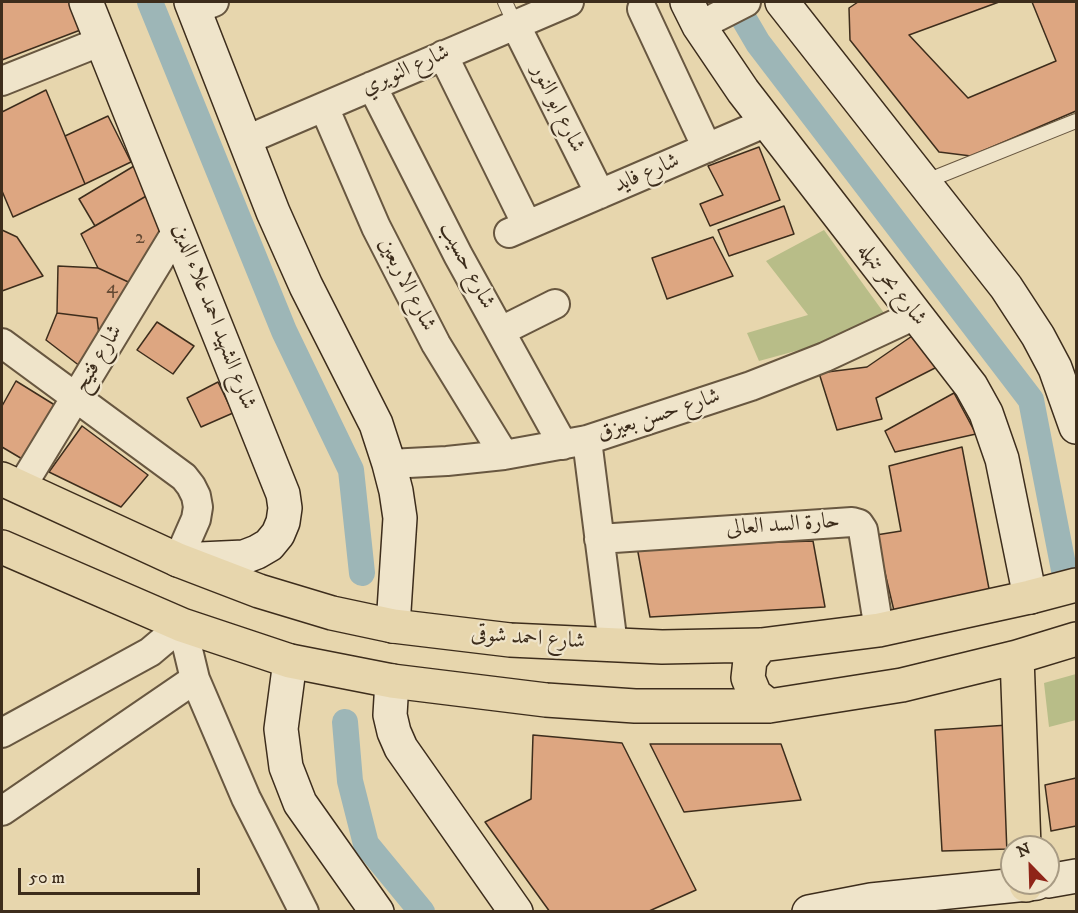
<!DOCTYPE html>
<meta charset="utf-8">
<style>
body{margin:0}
#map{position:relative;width:1078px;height:913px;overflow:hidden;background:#e7d6ad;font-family:"IM FELL DW Pica",serif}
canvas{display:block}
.frame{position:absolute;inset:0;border:3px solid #3d2d1c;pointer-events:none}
.north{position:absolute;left:1000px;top:835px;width:60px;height:60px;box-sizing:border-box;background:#efe4ca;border:2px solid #a89b84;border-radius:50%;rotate:337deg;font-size:16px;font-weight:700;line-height:24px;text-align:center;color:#3d2d1c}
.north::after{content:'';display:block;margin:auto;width:21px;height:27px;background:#8f2418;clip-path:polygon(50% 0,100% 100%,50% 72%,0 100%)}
.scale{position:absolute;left:18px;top:868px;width:182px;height:27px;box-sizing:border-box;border:3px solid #3d2d1c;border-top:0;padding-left:8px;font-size:18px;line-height:21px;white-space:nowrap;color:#3d2d1c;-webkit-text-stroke:4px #efe4ca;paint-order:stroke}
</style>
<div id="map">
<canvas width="1078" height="913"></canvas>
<div class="frame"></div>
<div class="north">N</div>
<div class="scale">50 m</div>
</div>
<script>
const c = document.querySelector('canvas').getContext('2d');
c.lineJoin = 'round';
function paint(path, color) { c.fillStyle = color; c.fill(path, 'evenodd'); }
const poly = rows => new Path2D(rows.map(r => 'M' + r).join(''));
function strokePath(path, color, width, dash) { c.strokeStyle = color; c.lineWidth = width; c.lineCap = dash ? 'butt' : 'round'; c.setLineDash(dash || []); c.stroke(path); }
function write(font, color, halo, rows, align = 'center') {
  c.font = font + ' "IM FELL DW Pica",Amiri,serif'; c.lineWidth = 4.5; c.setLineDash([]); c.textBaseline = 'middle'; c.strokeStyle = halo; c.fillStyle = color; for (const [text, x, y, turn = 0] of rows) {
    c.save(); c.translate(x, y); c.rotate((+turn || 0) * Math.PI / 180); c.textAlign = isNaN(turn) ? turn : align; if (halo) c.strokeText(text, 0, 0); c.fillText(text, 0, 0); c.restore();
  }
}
paint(poly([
 [824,230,884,313,825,343,759,361,747,333,808,315,766,261],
 [1076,674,1076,720,1049,727,1044,683]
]), '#b8bd88');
strokePath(poly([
 [150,2,284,331,351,470,362,573],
 [734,2,758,43,1031,400,1064,570],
 [345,722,350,781,366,844,422,912]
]), '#9db6b7', 26);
const building = poly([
 [2,2,73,2,83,29,2,60,2,2],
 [858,2,999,2,909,35,968,98,1056,61,1032,2,1076,2,1076,111,971,156,939,152,850,40,849,8,858,2],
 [46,90,85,184,13,217,2,191,2,112,46,90],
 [108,116,131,162,85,184,65,136,108,116],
 [759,147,780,200,710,226,700,204,723,195,708,166,759,147],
 [134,166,148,195,95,226,79,199,134,166],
 [148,195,166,237,137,286,98,268,81,234,148,195],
 [784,206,794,234,729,256,718,230,784,206],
 [2,230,17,237,43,276,2,291,2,230],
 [713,237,733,276,667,299,652,258,713,237],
 [58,266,98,268,137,286,100,343,97,318,57,313,58,266],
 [57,313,97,318,100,343,85,370,46,340,57,313],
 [157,322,194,346,173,374,137,350,157,322],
 [915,334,937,367,876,398,882,419,837,430,819,373,867,367,915,334],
 [16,381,66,412,29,463,2,447,2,406,16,381],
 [218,382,233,413,201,427,187,398,218,382],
 [954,393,976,434,895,452,885,431,954,393],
 [82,426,148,475,121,507,49,472,82,426],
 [962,447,990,594,895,615,876,535,901,531,889,466,962,447],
 [813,541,825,607,650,617,637,547,813,541],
 [1008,725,1008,849,942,851,935,730,1008,725],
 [533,735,622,743,696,890,647,912,550,912,485,822,531,799,533,735],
 [650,744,781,744,801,800,684,812,650,744],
 [1076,778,1076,826,1051,831,1045,785,1076,778]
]);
paint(building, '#dda681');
strokePath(building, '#3d2d1c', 1.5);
const lane = poly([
 [505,2,515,24],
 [924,182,1076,121]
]);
const street = poly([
 [642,9,707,148],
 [194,10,214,2],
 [515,24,600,194],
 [699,26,746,2],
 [443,55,527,225],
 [2,81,102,41],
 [372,86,458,255,563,445],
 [324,107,376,227,436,344,504,455],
 [244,141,569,2],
 [509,233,767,122],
 [501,331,555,304],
 [2,343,184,477,191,486,196,496,198,507,196,519,178,560],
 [587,440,613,645],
 [389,464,447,461,504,455,587,440,751,386,825,357,915,315],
 [20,489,178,229],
 [599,539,852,522,859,524,863,530,879,630],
 [2,733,150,652,182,625,195,679,246,798,304,912],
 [2,811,195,679]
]);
const secondary = poly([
 [86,2,283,494,285,508,283,522,278,534,269,545,257,552,244,557,178,560],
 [191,2,273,212,306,286,376,424,389,464,396,491,400,518,393,626],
 [687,2,699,26,743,91,971,386,986,413,1002,459,1030,597],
 [782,2,1006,287,1038,336,1055,368,1076,427],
 [290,661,281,729,286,767,300,803,377,912],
 [392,681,390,715,394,732,401,748,516,912],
 [1048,881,1076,876],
 [809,912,871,900,1037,883]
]);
const primary = poly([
 [2,479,178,560,259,591,332,613,393,626,510,640,662,647,761,645,879,630,1030,597,1076,585],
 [2,547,182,625,290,661,392,681,546,700,635,706,769,706,902,685,1017,657,1076,639],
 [761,645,750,660,748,678,755,695,769,706],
 [1017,657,1024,847],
 [1026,883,1026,885]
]);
strokePath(lane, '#685740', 16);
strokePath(street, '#685740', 32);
strokePath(secondary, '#3d2d1c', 36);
strokePath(primary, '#3d2d1c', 36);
strokePath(lane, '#efe4ca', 14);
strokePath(street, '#efe4ca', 28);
strokePath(secondary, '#efe4ca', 33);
strokePath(primary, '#e7d6ad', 33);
write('20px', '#654b35', null, [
 ["2",140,239],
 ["4",112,289]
]);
write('22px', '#3d2d1c', '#efe4ca', [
 ["شارع النويري",406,71,-24],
 ["شارع ابو النور",557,109,64],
 ["شارع فايد",647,174,-23],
 ["شارع حسيب",466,266,62],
 ["شارع الاربعين",406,285,63],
 ["شارع بحر تنهله",891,285,52],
 ["شارع الشهيد احمد علاء الدين",213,317,69],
 ["شارع فتيح",99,359,-59],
 ["شارع حسن بعيزق",659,416,-18],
 ["حارة السد العالى",783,526,-4],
 ["شارع احمد شوقى",528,639,4]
]);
</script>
